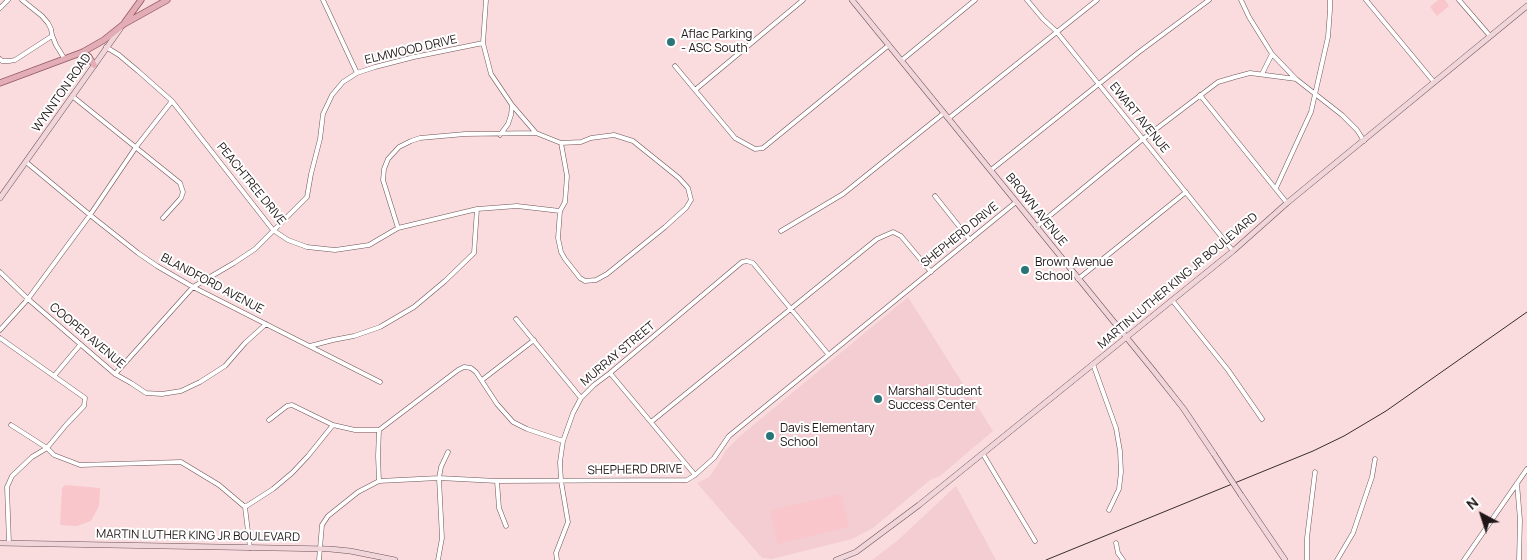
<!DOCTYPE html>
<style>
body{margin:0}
#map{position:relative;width:1527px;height:560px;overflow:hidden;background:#fadcdf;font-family:Manrope,sans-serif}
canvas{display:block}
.north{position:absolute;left:1457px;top:490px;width:50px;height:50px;-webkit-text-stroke:4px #fff;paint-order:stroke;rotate:320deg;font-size:14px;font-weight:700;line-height:20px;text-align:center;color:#201617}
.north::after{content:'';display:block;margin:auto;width:18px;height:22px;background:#201617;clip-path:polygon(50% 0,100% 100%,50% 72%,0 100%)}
</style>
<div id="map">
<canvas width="1527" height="560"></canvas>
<div class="north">N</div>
</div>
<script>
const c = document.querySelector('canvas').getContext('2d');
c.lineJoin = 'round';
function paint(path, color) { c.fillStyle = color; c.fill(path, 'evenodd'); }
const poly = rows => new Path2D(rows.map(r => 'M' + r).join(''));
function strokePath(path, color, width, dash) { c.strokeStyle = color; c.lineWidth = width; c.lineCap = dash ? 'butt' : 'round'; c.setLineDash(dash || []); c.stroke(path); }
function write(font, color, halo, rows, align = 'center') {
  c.font = font + ' Manrope,sans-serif'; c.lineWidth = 4; c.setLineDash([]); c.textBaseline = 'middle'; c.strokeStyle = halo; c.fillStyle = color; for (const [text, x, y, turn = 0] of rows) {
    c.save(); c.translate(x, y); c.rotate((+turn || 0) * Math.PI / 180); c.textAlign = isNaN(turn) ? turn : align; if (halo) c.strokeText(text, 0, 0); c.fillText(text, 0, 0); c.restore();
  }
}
paint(poly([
 [908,297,993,431,940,476,930,480,873,528,852,539,772,559,762,558,697,483,709,477,720,461,726,450,740,436],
 [956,486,996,560,872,560,897,541]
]), '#f3cdd1');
paint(poly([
 [1438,0,1445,0,1449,6,1437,16,1430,7],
 [65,485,100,488,99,506,91,521,77,526,60,525,62,488],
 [841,494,849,527,778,544,770,510]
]), '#f9c6cc');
const street = poly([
 [22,0,42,16,48,23,51,29,52,35,56,45,64,58],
 [323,0,357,73],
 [486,0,483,43,491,74,512,105,536,133],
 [1027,0,1043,19,1056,31,1233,251],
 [1241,0,1249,17,1272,54,1296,79,1342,115,1357,130,1364,141],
 [1366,0,1434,82],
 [1459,0,1490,36],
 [0,8,8,0],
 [106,47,119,55,138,71,172,101,273,230,288,240,307,247,335,250,369,245,398,228,477,209,517,206,560,211],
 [0,59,2,61,9,61,15,60,52,36],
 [902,60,975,0],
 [675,66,735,138,755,149,763,148,889,45],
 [1262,74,1272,54],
 [695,90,803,0],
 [1200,95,1287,203],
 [72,96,180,183,183,192,181,198,163,218],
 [949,118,1097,0],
 [500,135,508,124,511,115,512,105],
 [26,162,90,215,138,253,157,266,193,287,380,382],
 [991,170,1139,52,1209,0],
 [1276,188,1311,112,1328,37,1330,10,1330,0],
 [935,196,970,240],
 [1036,227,1143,139,1218,82,1235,77,1250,73,1296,79],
 [398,228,383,180,384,169,388,159,399,147,411,141,420,138,465,134,536,133,561,143,581,142,591,138,614,135,633,141,679,178,688,188,691,200,686,208,665,227,607,274,596,280,585,281,580,278,565,259,561,252,558,238,560,211,565,202,567,176,561,143],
 [781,231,843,194,944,113],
 [0,272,28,299,115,374,131,383,146,393,162,394,181,391,200,382,225,366,245,343,266,324],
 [1078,279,1186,192],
 [1172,300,1228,370,1262,419],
 [516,319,581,398],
 [0,330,28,299,90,215,136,147,172,101],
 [0,338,85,398,84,406,66,425,47,448,32,457,12,476,7,487,9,543],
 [310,346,333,340,354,336,380,327,414,307,445,281,474,253,477,209],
 [1093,364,1116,428,1120,451,1121,472,1119,489,1109,510],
 [610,373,695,475],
 [115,374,193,287,234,263,255,249,307,197,311,174,320,139,323,114,332,95,343,82,357,73,375,67,414,57,483,43],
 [54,376,80,345],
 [482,380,534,340],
 [269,420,287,406,292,405,333,425,355,430,379,430],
 [651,422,877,239,893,232,901,236,931,272],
 [11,425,47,448,54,455,80,465,181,462,219,485,245,507,250,548],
 [983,454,1035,541],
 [379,481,378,456,379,430,458,370,464,367,471,368,476,372,497,404,513,422,527,429,563,441],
 [497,481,499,508,506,526],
 [1517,483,1520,520,1519,560],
 [245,507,273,489,292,473,308,456,333,425],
 [1116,543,1118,553,1123,560],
 [319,560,322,525,328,516,358,492,379,481,439,478,497,481,687,480,695,475,714,458,729,436,1016,202],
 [438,560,442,538,439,478,441,467,448,452],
 [557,560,556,553,568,522,561,481,560,462,563,441,573,413,581,398,594,385,610,373,742,262,747,261,753,263,828,354],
 [1307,560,1307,538,1315,472],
 [1337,560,1353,533,1372,477,1375,459],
 [1464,560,1527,469]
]);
const secondary = poly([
 [852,0,1153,370,1183,408,1214,454],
 [0,198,120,29],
 [1241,495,1285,560],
 [0,543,330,549,350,551,395,560],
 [836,560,856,552,919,505,1233,251,1287,203,1527,6]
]);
const primary = poly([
 [125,22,141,0],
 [83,52,89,57,94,65],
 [0,83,83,52,104,40,124,24,167,0]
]);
strokePath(street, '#6c5456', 5);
strokePath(secondary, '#6c5456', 6);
strokePath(primary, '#91555e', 7);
strokePath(street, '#fff', 4);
strokePath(secondary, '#f0d6da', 5);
strokePath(primary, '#e2adb5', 5.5);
strokePath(poly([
 [1046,560,1313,451,1344,436,1386,411,1527,312]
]), '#392d2e', 1);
const secondaryBridge = poly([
 [1214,454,1241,495]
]);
strokePath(secondaryBridge, '#6c5456', 6, []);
strokePath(secondaryBridge, '#f0d6da', 5);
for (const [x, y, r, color] of [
 [671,42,5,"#2a7578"],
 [1025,270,5,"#2a7578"],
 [878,399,5,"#2a7578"],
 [770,436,5,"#2a7578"]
]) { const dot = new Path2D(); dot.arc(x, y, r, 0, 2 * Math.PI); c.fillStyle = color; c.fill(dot); strokePath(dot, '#fff', 2); }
write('12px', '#201617', '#fff', [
 ["Aflac Parking",681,35],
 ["- ASC South",681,49],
 ["Brown Avenue",1035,263],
 ["School",1035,277],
 ["Marshall Student",888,392],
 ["Success Center",888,406],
 ["Davis Elementary",780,429],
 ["School",780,443]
], 'left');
write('12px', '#201617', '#fff', [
 ["ELMWOOD DRIVE",411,50,-13],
 ["WYNNTON ROAD",62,93,-55],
 ["EWART AVENUE",1139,118,51],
 ["PEACHTREE DRIVE",251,184,51],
 ["BROWN AVENUE",1036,210,51],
 ["SHEPHERD DRIVE",960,235,-39],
 ["MARTIN LUTHER KING JR BOULEVARD",1178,281,-40],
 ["BLANDFORD AVENUE",212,284,28],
 ["COOPER AVENUE",87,336,40],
 ["MURRAY STREET",618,354,-40],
 ["SHEPHERD DRIVE",635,470,-1],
 ["MARTIN LUTHER KING JR BOULEVARD",198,536,1]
]);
</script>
